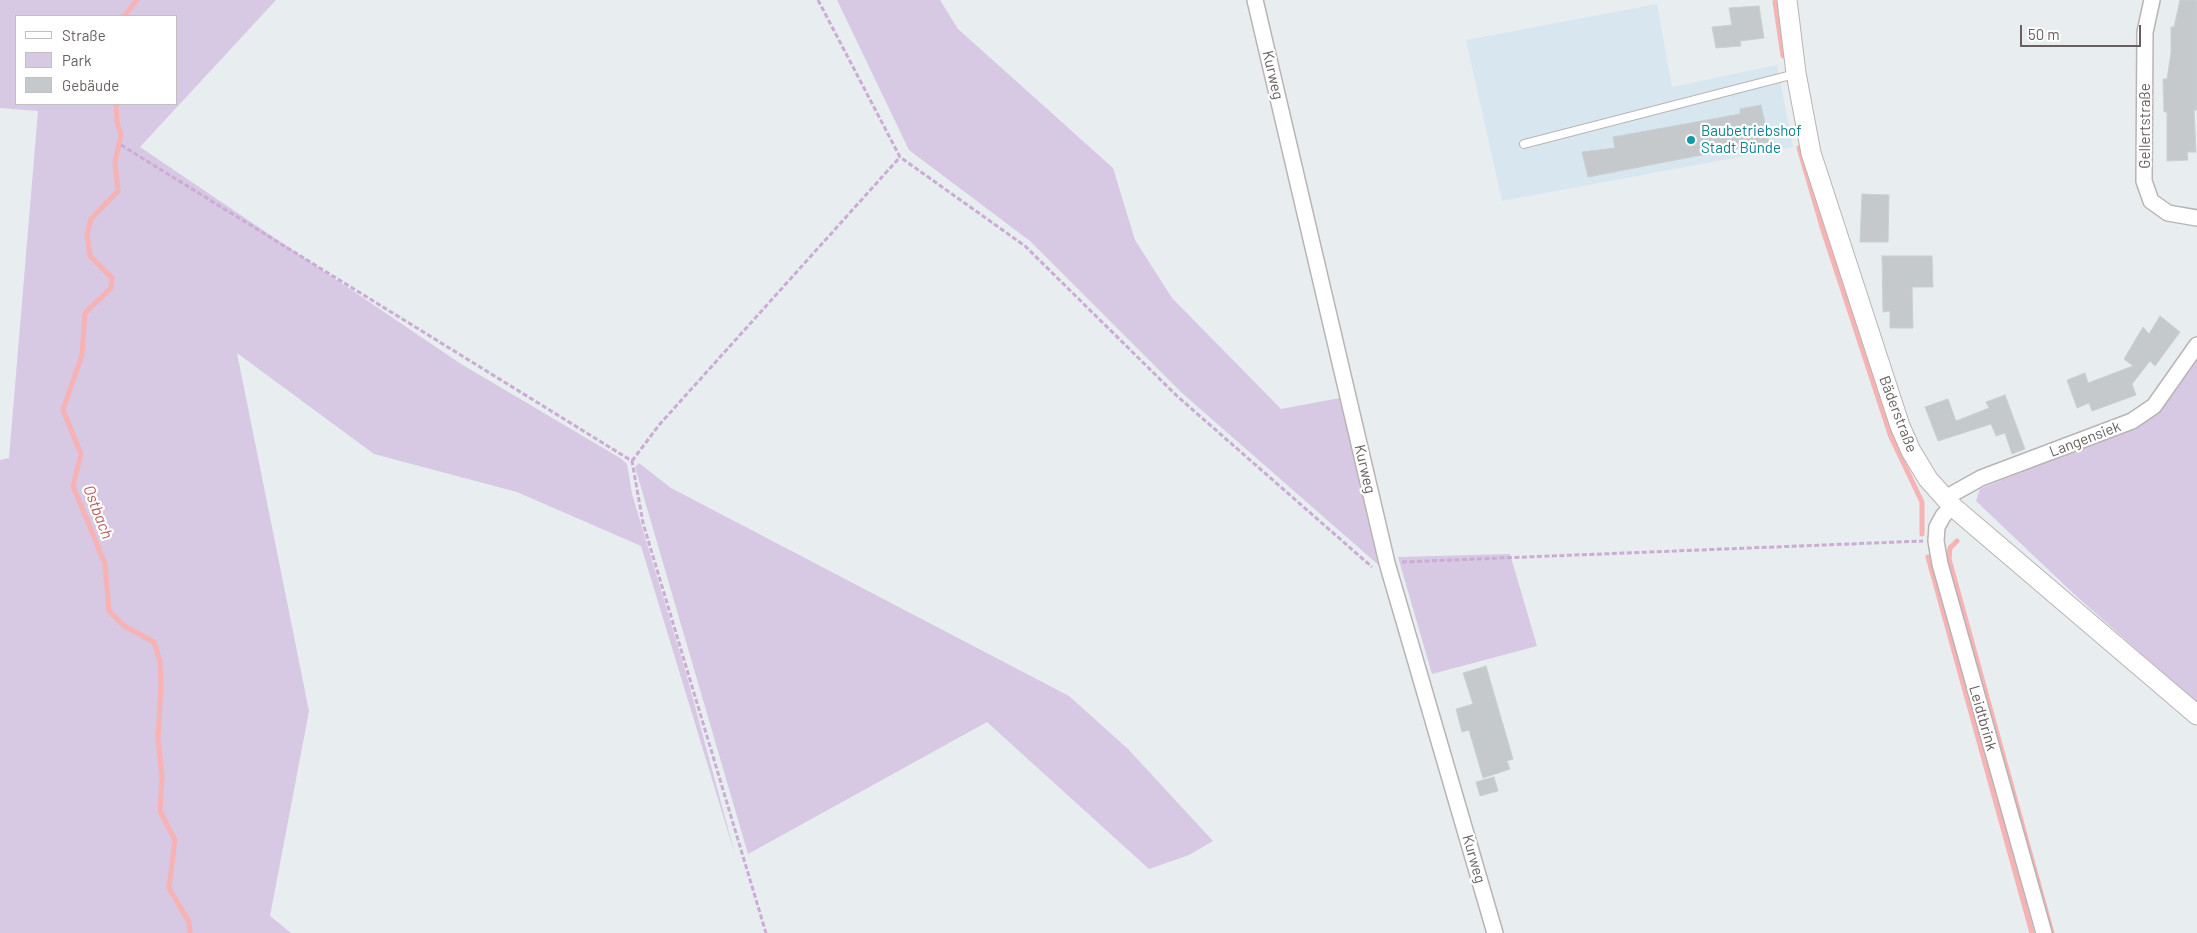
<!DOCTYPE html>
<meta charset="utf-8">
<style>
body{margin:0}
#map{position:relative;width:2197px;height:933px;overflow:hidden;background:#e8edf0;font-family:Barlow,sans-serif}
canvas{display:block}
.legend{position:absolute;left:15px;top:15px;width:162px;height:90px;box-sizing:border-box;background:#fff;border:1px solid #c2bfbf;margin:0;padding:6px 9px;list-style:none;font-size:15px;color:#67605f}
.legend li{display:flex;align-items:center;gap:10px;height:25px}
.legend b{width:25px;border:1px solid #c2bfbf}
.scale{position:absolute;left:2020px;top:25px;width:121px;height:22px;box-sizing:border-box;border:2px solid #67605f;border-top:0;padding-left:6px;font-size:15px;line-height:18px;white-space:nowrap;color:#67605f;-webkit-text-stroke:4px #fff;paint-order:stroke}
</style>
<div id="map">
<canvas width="2197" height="933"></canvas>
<ul class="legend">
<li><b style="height:6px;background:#fff"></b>Straße</li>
<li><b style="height:14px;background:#d7c8e4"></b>Park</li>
<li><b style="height:14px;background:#c5c9cb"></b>Gebäude</li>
</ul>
<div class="scale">50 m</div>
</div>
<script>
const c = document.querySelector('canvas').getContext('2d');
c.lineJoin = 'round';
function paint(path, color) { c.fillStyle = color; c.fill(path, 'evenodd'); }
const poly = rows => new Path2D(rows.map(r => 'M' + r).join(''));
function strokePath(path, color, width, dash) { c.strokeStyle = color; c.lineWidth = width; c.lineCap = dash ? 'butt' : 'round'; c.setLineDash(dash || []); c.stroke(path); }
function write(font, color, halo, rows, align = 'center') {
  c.font = font + ' Barlow,sans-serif'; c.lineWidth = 4.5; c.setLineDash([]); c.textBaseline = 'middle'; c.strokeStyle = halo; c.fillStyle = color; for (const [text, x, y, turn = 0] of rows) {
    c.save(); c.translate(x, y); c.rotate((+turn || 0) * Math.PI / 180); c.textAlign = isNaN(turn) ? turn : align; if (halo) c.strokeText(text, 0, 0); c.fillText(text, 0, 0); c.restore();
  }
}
paint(poly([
 [1657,4,1672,87,1777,65,1793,147,1502,201,1466,40]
]), '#d8e7ef');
paint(poly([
 [0,0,276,0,140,147,461,364,620,458,627,464,632,494,686,673,736,858,641,546,517,492,374,454,237,353,309,711,270,916,291,933,0,933,0,460,9,458,38,111,0,108],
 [16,16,176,16,176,104,16,104],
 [837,0,940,0,958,29,1113,168,1135,240,1172,298,1281,409,1340,398,1382,568,1182,393,1030,241,909,150],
 [2197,359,2197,703,2075,595,1976,501,1980,489,2134,427,2160,409],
 [639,463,671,488,1069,696,1128,749,1213,841,1189,855,1149,869,987,722,748,854,635,467],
 [1510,554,1537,646,1432,674,1398,557]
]), '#d7c8e4');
strokePath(poly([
 [1775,2,1783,56],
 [124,16,137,0],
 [116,104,117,122,121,135,115,162,118,191,91,219,87,234,90,256,112,278,111,288,85,313,82,355,63,410,81,454,73,486,105,564,109,611,124,626,154,642,160,661,161,686,158,739,162,777,160,811,175,840,169,888,189,922,190,933],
 [1799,148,1823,230,1891,437,1922,502,1922,534],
 [1957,541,1950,548,1949,559,2052,933],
 [1928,557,2032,933]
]), '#f7b2b4', 5);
const building = poly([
 [2180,0,2197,0,2197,110,2194,110,2196,152,2187,152,2188,160,2167,161,2167,112,2164,112,2163,79,2167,79,2171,53,2171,27,2174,27,2180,0],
 [1759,6,1764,38,1740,41,1741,46,1716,48,1712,27,1732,25,1729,8,1759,6],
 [1761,105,1769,142,1588,177,1582,152,1615,148,1613,137,1740,114,1740,109,1761,105],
 [1862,194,1889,195,1888,242,1860,242,1862,194],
 [1882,256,1932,256,1933,287,1912,287,1913,328,1890,328,1890,311,1883,312,1882,256],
 [2160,316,2180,332,2155,366,2150,361,2132,384,2136,395,2092,411,2089,403,2077,408,2067,380,2085,373,2088,383,2133,366,2124,359,2143,327,2149,334,2160,316],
 [2005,395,2025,449,2012,454,2005,433,1996,436,1991,424,1938,441,1925,407,1948,399,1956,421,1989,408,1986,402,2005,395],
 [1486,666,1513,759,1507,761,1510,769,1483,778,1469,730,1462,732,1456,709,1473,704,1463,673,1486,666],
 [1494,777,1498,791,1480,796,1476,782,1494,777]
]);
paint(building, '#c5c9cb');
strokePath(building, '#c7d1d4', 1);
const service = poly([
 [1524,144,1795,74]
]);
const minor = poly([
 [1255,0,1387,563,1495,933],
 [2152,0,2145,32,2144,181,2151,201,2168,213,2197,218],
 [1945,498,1981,478,2132,421,2154,406,2197,345],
 [1952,506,1943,516,1937,527,1936,541,1940,564,2044,933]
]);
const tertiary = poly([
 [1787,0,1796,73,1811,153,1900,426,1911,451,1928,479,1952,506,2197,715]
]);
strokePath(service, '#b9b4b3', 10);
strokePath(minor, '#b9b4b3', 18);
strokePath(tertiary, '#b9b4b3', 21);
strokePath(poly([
 [818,0,900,157,1025,246,1177,396,1372,567],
 [121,145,632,461,643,523,766,933],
 [632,461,659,425,900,157],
 [1402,562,1923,541]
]), '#ccacd5', 3, [5, 2.5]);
strokePath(service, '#fff', 8);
strokePath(minor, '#fff', 15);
strokePath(tertiary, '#fff', 19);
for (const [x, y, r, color] of [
 [1691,140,5,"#0f9aa8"]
]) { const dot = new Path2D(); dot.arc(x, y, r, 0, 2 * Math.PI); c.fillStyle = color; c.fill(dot); strokePath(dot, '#fff', 2); }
write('15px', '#67605f', '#fff', [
 ["Kurweg",1273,75,77],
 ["Gellertstraße",2145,126,-90],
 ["Bäderstraße",1898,414,69],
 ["Langensiek",2085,439,-21],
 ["Kurweg",1365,469,77],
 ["Leidtbrink",1983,718,74],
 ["Kurweg",1474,859,74]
]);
write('15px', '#0d838f', '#fff', [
 ["Baubetriebshof",1701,131],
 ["Stadt Bünde",1701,148]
], 'left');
write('italic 16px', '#b95a55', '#fff', [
 ["Ostbach",98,512,69]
]);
</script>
